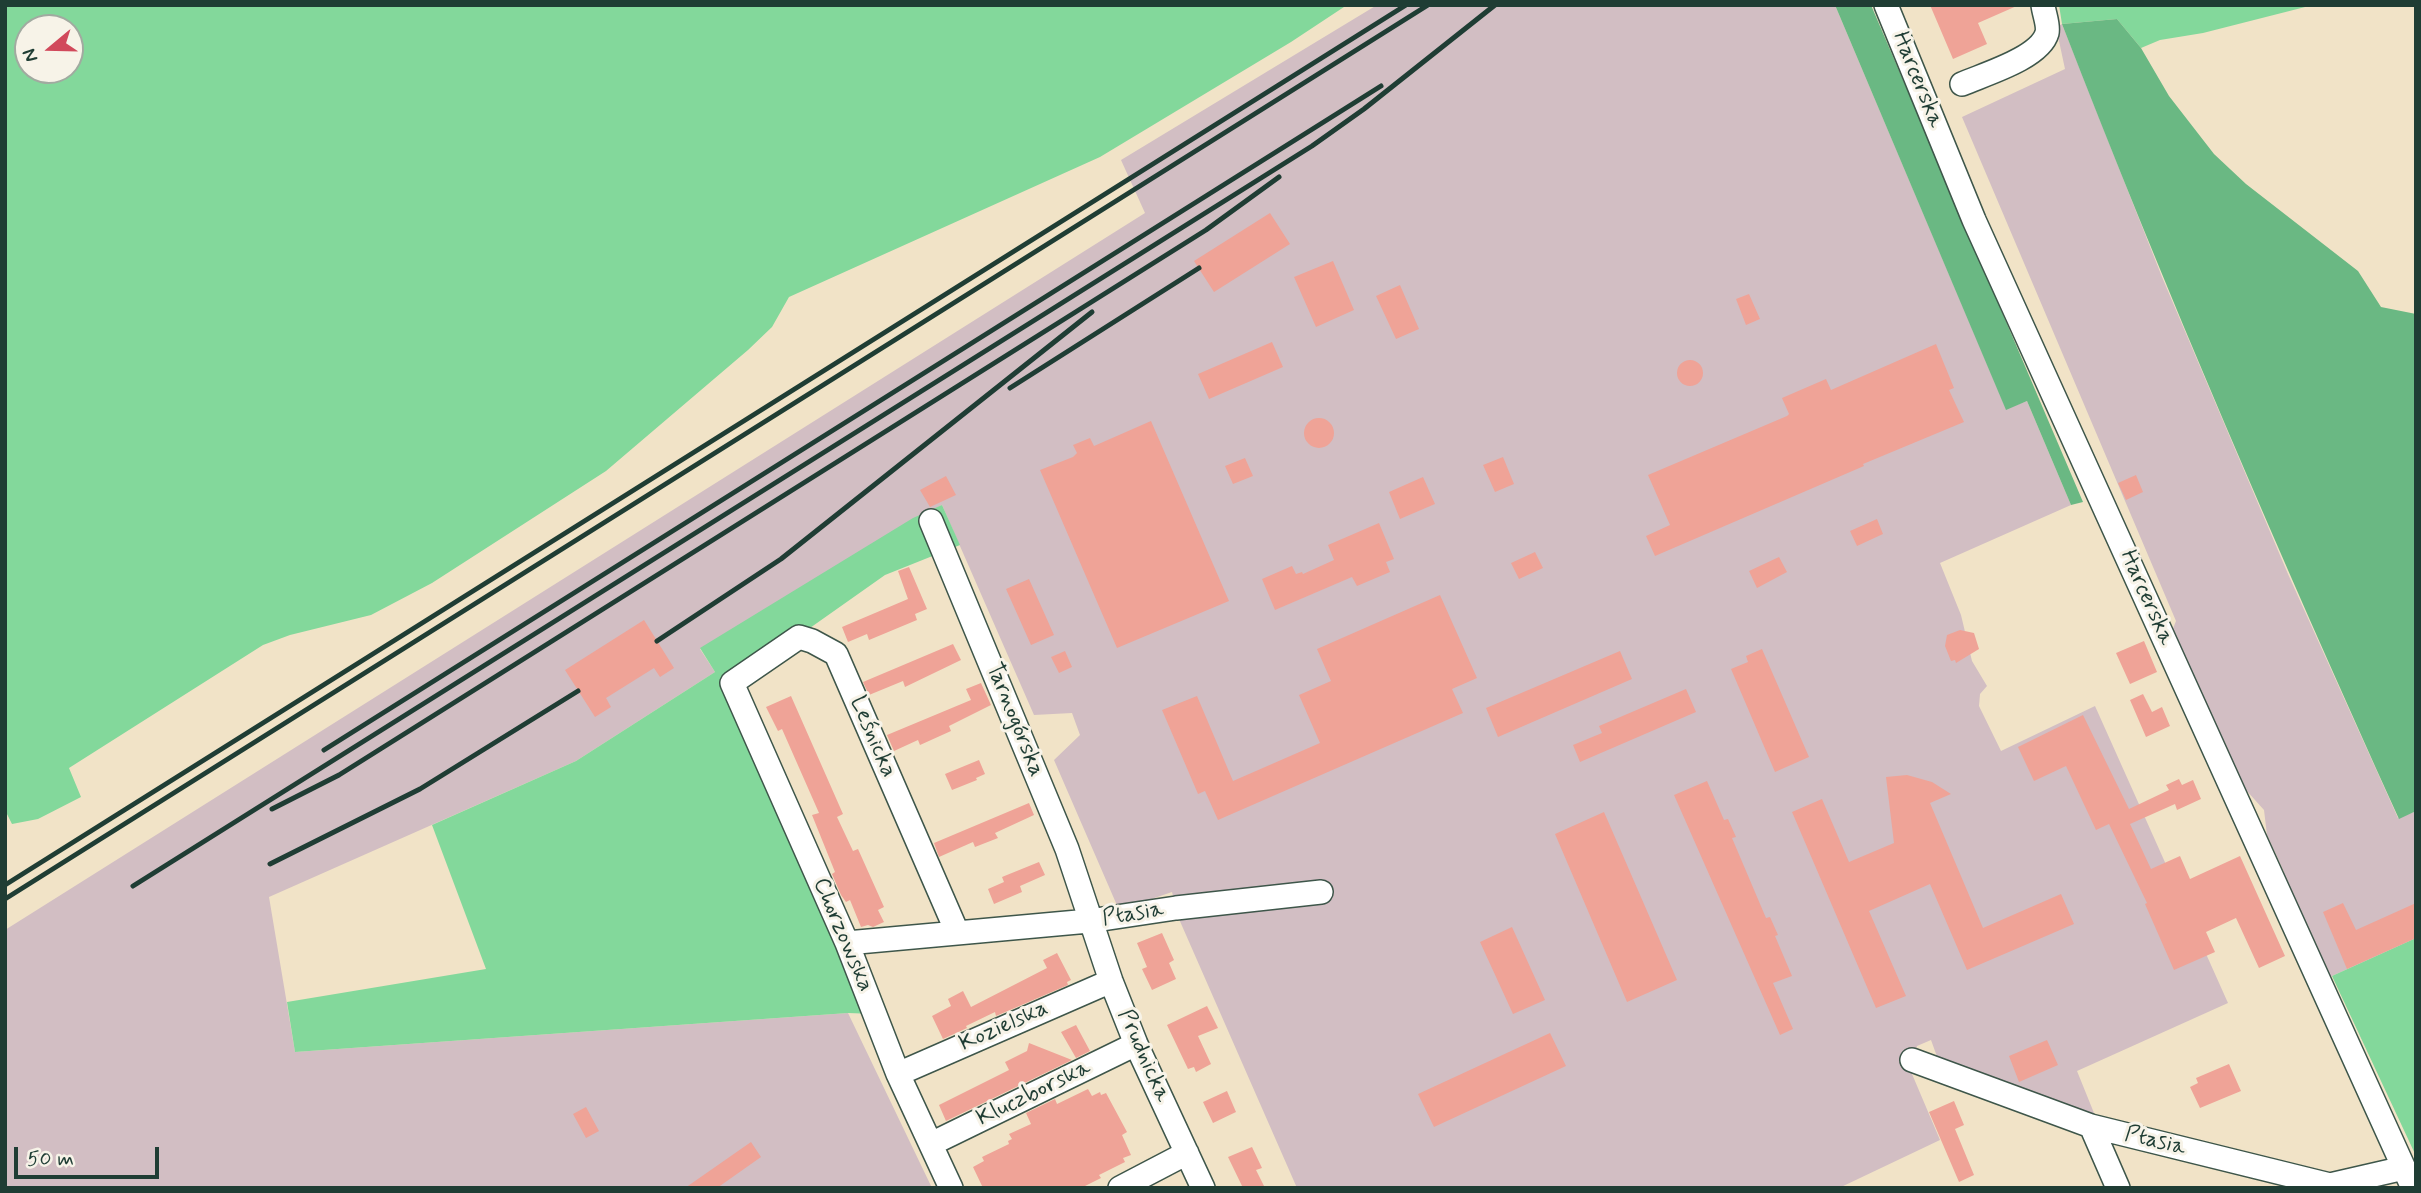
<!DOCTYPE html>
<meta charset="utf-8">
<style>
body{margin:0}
#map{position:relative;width:2421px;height:1193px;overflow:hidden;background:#f1e3c7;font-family:Mynerve,sans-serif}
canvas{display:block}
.frame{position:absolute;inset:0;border:7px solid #1f3d34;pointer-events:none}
.north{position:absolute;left:14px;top:14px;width:70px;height:70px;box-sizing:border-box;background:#f7f3e8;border:2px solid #a1aaa0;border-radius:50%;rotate:251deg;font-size:19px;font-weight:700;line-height:28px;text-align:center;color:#1f3d34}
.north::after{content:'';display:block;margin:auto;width:24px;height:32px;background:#d1495b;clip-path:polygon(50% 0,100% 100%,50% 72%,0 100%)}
.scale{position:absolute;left:14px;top:1147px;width:145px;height:32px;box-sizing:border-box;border:4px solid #1f3d34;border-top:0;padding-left:9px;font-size:21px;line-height:24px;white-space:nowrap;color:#1f3d34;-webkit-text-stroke:5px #f7f3e8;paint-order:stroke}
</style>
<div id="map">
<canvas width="2421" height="1193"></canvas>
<div class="frame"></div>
<div class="north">N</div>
<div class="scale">50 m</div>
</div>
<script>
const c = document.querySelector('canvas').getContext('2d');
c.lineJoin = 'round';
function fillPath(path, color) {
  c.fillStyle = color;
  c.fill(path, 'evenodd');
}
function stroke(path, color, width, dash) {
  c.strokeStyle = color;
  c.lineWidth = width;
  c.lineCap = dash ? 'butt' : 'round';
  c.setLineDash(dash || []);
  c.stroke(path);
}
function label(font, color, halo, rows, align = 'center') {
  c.font = font + ' Mynerve,sans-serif';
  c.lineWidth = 6;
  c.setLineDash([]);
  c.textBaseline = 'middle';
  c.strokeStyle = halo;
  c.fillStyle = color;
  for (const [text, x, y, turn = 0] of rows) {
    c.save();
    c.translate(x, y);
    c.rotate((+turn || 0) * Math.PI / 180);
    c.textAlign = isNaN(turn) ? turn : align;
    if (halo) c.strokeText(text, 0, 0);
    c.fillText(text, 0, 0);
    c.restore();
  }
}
fillPath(new Path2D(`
 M1377,5H1835L2006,409L2027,401L2071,505L1940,563L1961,615L1972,661L1987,686L1980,694L1979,706L2001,751L2095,706L2228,1003L2077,1071L2094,1113L2082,1115L1939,1062L1931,1040L1917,1046L1912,1060V1074L1940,1140L1839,1188H1297L1179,919L1172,892L1119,910L1054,760L1080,735L1072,713L1034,715L942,505L700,649L715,672L576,761L269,897L295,1052L848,1013L932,1188H5V930L1145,213L1121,160Z
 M2062,24L2162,277L2288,574L2398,818L2416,811V938L2332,976L2318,978L2272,878L2284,872L2267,835L2264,810L2246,790L2172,631L2176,621L1962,117L2065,69L2056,27Z`), '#d2bec3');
fillPath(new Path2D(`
 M5,5H1347L1291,42L1100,157L789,297L772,327L748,350L606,471L432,583L371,615L290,635L263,645L69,768L81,797L38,819L12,824L5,810ZM28,28H70V70H28Z
 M2059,5H2313L2203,33L2160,40L2141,48L2117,19L2062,24Z
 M942,505L960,545L885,575L732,683L875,1014L848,1013L295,1052L287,1002L486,969L432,825L576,761L715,672L700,648L913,518Z
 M2416,938V1156L2332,976Z`), '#83d89b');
fillPath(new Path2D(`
 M1835,5H1871L2083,502L2071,505L2027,401L2006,410Z
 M2117,19L2141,48L2169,96L2214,154L2246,184L2358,271L2381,307L2416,314V811L2399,819C2280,556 2166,293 2062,24Z`), '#6ab883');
fillPath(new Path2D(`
 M1930,5H2019L1978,23L1987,44L1953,59Z
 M1270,213L1290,244L1214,292L1194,261Z
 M1333,261L1354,310L1316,327L1294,277Z
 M1400,285L1419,329L1396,339L1376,296Z
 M1749,294L1760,319L1746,325L1736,299Z
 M1272,342L1283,367L1209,399L1198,374Z
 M1936,344L1954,388L1949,390L1964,422L1863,464L1864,466L1655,556L1646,536L1670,525L1648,475L1787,416L1789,414L1782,398L1826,379L1831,390Z
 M1677 373a13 13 0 1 1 26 0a13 13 0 1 1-26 0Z
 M1304 433a15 15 0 1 1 30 0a15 15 0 1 1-30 0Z
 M1151,421L1229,601L1117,648L1040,470L1073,457L1077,453L1073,445L1090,438L1094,446Z
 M1503,457L1514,484L1495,492L1483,465Z
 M1245,458L1253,476L1233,484L1225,466Z
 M2136,475L2143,492L2126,500L2118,483Z
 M946,476L956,495L930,507L920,490Z
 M1423,477L1435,504L1400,519L1389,492Z
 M1877,519L1883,534L1857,546L1850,531Z
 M1379,523L1394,559L1386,562L1390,572L1357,586L1352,577L1275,610L1262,579L1292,566L1296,574L1302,572L1303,574L1334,560L1328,545Z
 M1535,552L1543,568L1519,579L1511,563Z
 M1779,557L1787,572L1757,588L1749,571Z
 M909,567L927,609L915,614L917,620L869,640L867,634L848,642L842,627L908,599L898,571Z
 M1029,579L1054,635L1031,645L1006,589Z
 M1440,595L1477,678L1452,689L1463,713L1218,820L1205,791L1198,794L1162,710L1197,696L1233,781L1320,743L1299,695L1331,681L1317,649Z
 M644,620L674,668L660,677L654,668L606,698L611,707L595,717L565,670Z
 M1960,630L1974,633L1979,649L1956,663L1955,660L1951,661L1945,646L1947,635Z
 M2144,641L2157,672L2130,684L2116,653Z
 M953,644L961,660L905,687L903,681L869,695L863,682Z
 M1762,649L1809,757L1775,772L1731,669L1748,662L1746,656Z
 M1065,651L1072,667L1059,673L1051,657Z
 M1620,651L1632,679L1498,737L1486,708Z
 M981,683L991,705L949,726L951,731L920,745L918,740L894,751L887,735L971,700L966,689Z
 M1686,689L1696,712L1580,762L1573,745L1602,733L1599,726Z
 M2143,694L2152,712L2162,707L2170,726L2146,737L2130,700Z
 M791,696L843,814L837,817L853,851L858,849L884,907L878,910L884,922L873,927L868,925L861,927L850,900L846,902L841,895L832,874L835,872L812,815L819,813L782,729L778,731L766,707Z
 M2083,715L2129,809L2169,790L2166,785L2179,779L2182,785L2193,780L2201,799L2177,810L2175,804L2130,824L2151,869L2180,856L2190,879L2240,856L2285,956L2259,968L2236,918L2206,932L2215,952L2174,970L2145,904L2147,903L2109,824L2096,830L2066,766L2034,781L2018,747Z
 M979,760L985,774L976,778L977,780L952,790L945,774Z
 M1907,775L1932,782L1951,794L1930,803L1983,928L2061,894L2074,924L1967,970L1930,884L1869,911L1906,996L1876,1008L1792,812L1822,799L1849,862L1894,843L1886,777Z
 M1707,781L1724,820L1728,819L1736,837L1732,838L1766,918L1770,917L1778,935L1775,936L1792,976L1773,983L1793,1029L1780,1035L1674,795Z
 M1029,803L1034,815L995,833L998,838L975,847L973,842L939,857L934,843Z
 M1604,812L1677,980L1627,1002L1555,834Z
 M1039,862L1045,875L1020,886L1022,892L994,904L988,889L1004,882L1002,877Z
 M2343,903L2356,930L2416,903V938L2347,969L2323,912Z
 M1512,927L1545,1000L1513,1014L1480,942Z
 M1162,933L1174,960L1169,963L1176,979L1152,990L1142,969L1147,967L1137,943Z
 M1057,953L1071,980L1067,982L1068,985L996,1016L995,1012L966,1026L967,1028L943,1039L932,1016L951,1006L948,999L963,991L971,1007L1047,968L1043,960Z
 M1207,1006L1218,1028L1198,1036L1211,1064L1196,1072L1194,1067L1188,1069L1167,1025Z
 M1076,1025L1090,1051L1076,1058L1061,1032Z
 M1550,1033L1566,1066L1434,1127L1418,1094Z
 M2047,1040L2058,1065L2019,1082L2009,1056Z
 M1029,1043L1072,1060L946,1121L939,1105L1009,1070L1005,1062L1027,1051Z
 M2229,1064L2241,1091L2200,1108L2190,1087L2198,1083L2196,1078Z
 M1088,1089L1092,1096L1100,1092L1101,1095L1106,1093L1127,1132L1122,1135L1131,1155L1123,1158L1125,1162L1099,1175L1101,1178L1081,1188H983L973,1167L984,1161L982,1157L1009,1144L1008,1141L1012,1139L1009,1134L1031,1124L1026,1113L1055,1099L1057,1104Z
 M1227,1091L1236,1112L1213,1123L1203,1102Z
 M1954,1101L1964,1125L1955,1129L1974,1175L1959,1182L1929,1112Z
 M586,1107L599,1131L586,1138L573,1114Z
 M751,1142L761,1157L717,1188H685Z
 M1252,1147L1262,1168L1256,1170L1265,1188H1243L1228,1157Z`), '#efa397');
const minor = new Path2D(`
 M1886,5L1974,220L2413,1188
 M1962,84C1985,74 2040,58 2047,33C2049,25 2044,14 2043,5
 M931,521L1067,849L1111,981L1136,1044L1203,1188
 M847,943L1089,921L1176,908L1321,892
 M1912,1060L2091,1126L2330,1185L2404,1168
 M898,1074L1111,981
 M2091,1126L2118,1188
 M931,1144L1136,1044
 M951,1188L898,1074L847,943L732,683L799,637L812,641L836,654L957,932
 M1120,1188L1187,1153`);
stroke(minor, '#3e564a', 26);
stroke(minor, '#fff', 23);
stroke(new Path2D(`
 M1010,388L1199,268
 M657,641L781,559L1092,312
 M324,750L1381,86
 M272,809L339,775L1206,230L1279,177
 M270,864L420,789L578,691
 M5,885L1406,5
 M133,886L1312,146L1364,109L1495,5
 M5,899L1428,5`), '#1f3d34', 5);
label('23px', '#1f3d34', '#f7f3e8', [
 ["Harcerska",1917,80,68],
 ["Harcerska",2146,598,66],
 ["Tarnogórska",1014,720,68],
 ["Leśnicka",872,737,67],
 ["Ptasia",1133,915,-9],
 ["Chorzowska",842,935,67],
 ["Kozielska",1004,1027,-24],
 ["Prudnicka",1143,1056,66],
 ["Kluczborska",1034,1094,-26],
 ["Ptasia",2155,1142,14]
]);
</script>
